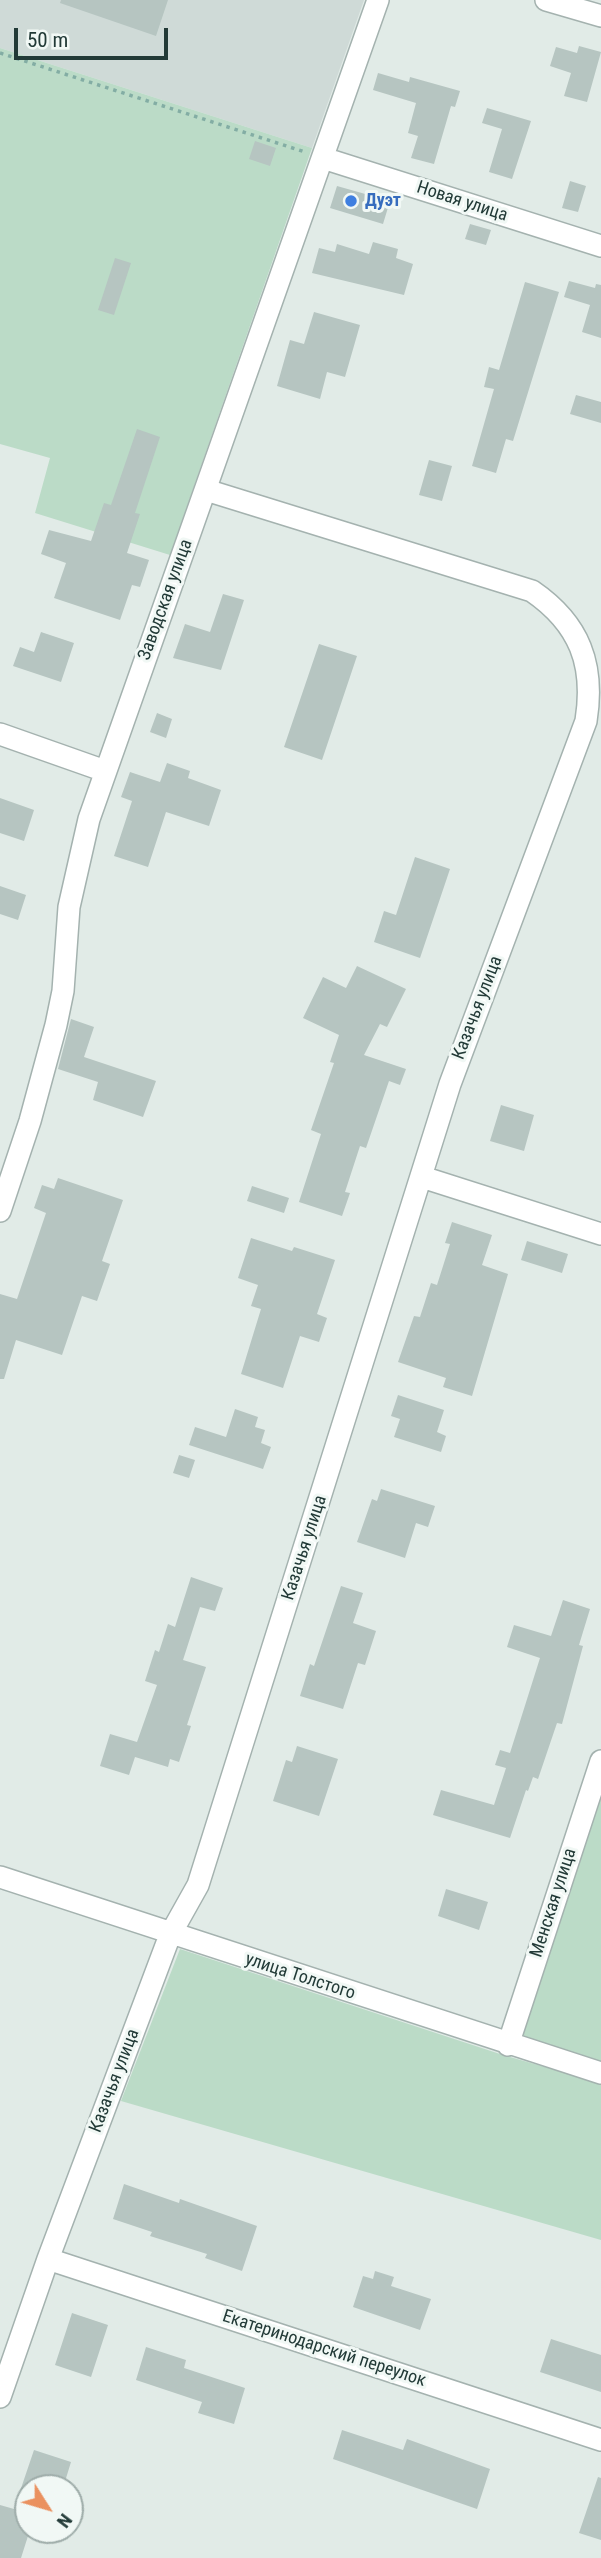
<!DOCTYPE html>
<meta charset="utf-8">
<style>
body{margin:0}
#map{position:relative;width:601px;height:2558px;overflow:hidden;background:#e1ebe7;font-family:"Roboto Condensed",sans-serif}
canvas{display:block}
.north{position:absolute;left:14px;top:2474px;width:70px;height:70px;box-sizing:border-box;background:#f1f8f5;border:2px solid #9eaca9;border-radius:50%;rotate:127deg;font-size:19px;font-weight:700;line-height:28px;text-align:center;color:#223a37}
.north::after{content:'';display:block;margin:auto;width:24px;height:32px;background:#ea915f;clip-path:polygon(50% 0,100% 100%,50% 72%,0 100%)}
.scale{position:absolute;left:14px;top:28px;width:154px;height:32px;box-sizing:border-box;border:4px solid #223a37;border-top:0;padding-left:9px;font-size:21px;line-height:24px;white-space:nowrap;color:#223a37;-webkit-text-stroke:5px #f1f8f5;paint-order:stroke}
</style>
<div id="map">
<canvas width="601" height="2558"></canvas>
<div class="north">N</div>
<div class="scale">50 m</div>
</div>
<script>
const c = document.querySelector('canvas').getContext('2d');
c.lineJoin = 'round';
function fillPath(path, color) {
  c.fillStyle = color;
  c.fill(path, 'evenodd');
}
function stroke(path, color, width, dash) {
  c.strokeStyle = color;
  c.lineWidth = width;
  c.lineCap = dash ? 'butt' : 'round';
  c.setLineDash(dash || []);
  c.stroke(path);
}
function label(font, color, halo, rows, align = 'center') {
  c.font = font + ' "Roboto Condensed",sans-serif';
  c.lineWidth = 6;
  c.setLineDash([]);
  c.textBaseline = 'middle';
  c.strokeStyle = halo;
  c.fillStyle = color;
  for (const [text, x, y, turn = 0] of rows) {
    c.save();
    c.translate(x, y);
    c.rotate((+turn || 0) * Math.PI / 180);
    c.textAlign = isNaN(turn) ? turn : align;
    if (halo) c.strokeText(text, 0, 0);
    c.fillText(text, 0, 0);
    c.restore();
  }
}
fillPath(new Path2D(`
 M0,0H364L312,148L0,48Z`), '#cfdad7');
fillPath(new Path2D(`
 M0,48L312,148L170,555L35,513L50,458L0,444Z
 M601,1795V2062L531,2041L522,2034Z
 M180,1949L503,2055L601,2083V2240L121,2101Z`), '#bbdbc7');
fillPath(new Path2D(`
 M61,0H168L156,36L60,3Z
 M579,46L601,52L587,102L564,96L571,73L550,66L556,47L577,53Z
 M378,73L409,82L410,77L460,91L455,107L451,106L434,164L411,158L418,136L408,133L416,103L373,90Z
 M487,108L531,121L512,179L489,172L502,129L482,123Z
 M255,141L276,148L270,166L249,159Z
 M570,181L586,186L578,212L562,208Z
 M337,186L390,201L383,224L330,208Z
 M470,224L491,230L486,245L465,239Z
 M373,242L398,249L396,258L413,264L404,295L312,273L319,248L335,252L337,244L369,254Z
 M115,258L131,263L114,315L98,310Z
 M569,281L595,288L596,284L601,285V338L582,332L590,305L564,297Z
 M525,282L559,292L513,441L506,439L496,473L472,466L494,389L484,387L489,367L499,370Z
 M314,312L360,325L345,377L327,372L320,399L277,386L290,340L304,344Z
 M576,395L601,402V423L570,414Z
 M137,429L160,437L135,513L140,514L127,553L149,560L140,587L132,585L120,620L54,598L66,563L41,554L49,530L91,541L104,503L111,505Z
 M429,460L452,466L442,501L419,495Z
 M223,594L244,600L221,670L173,658L185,624L210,632Z
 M41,632L74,643L61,682L13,666L20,647L34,652Z
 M319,644L357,656L322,760L284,747Z
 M157,713L172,719L166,738L150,732Z
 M167,763L190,771L188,778L221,790L209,826L166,812L148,867L114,856L132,801L121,797L130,772L160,782Z
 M0,798L34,810L24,841L0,833Z
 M415,857L450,869L420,958L374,942L384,911L396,915Z
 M0,886L26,895L18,920L0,914Z
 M357,966L406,989L387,1027L380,1024L364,1055L406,1069L400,1085L389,1081L366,1148L360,1146L345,1192L350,1193L342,1216L299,1202L321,1134L311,1130L334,1063L330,1062L339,1035L303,1018L323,977L346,988Z
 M71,1019L94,1027L84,1057L156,1081L143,1117L93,1100L98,1082L58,1069Z
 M501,1105L534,1115L524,1151L490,1141Z
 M58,1178L123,1200L102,1261L110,1264L97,1301L82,1296L62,1355L16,1340L4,1379H0V1294L17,1299L46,1213L34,1208L42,1185L54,1189Z
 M252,1186L289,1198L284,1213L247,1201Z
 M452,1222L492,1235L482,1265L508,1274L472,1396L443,1387L446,1378L398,1362L414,1316L420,1317L431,1283L437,1285L450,1244L445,1243Z
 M251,1238L292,1251L294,1247L335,1260L317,1314L327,1318L319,1342L300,1336L283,1388L241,1374L261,1309L251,1306L258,1285L238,1278Z
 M527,1241L568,1254L562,1273L521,1260Z
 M398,1395L444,1410L437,1432L446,1436L441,1452L394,1437L400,1419L391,1416Z
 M235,1409L258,1417L255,1427L265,1430L261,1443L271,1447L263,1469L189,1445L195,1427L226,1437Z
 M179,1455L195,1460L189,1478L173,1473Z
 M381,1489L435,1506L428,1527L416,1523L405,1558L357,1542L372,1499L377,1501Z
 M191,1577L223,1588L215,1611L200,1607L183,1660L206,1667L187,1725L191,1726L179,1762L170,1759L168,1767L135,1757L129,1775L100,1766L110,1734L137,1742L157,1685L145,1681L155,1650L159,1652L168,1624L175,1627Z
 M341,1586L363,1593L353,1623L376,1631L365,1665L358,1663L343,1709L300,1696L310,1664L314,1666Z
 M563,1600L590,1609L579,1645L583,1646L562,1724L557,1723L538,1779L533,1777L528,1791L526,1790L510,1838L433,1815L441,1790L494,1805L506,1768L495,1765L500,1750L510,1753L540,1658L507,1647L514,1625L551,1636Z
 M297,1746L338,1759L319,1816L273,1801L286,1760L292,1762Z
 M446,1889L488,1902L479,1930L438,1916Z
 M124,2184L179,2203L180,2199L257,2226L242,2271L205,2258L207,2254L150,2236L152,2232L113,2219Z
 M375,2271L394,2277L391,2286L431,2299L420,2330L353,2307L363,2276L373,2279Z
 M72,2313L108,2325L91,2377L55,2365Z
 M551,2339L601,2355V2392L540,2372Z
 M146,2347L186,2360L184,2368L245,2388L234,2424L198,2413L202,2402L136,2380Z
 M342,2430L403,2450L407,2439L490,2469L477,2509L333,2459Z
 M34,2450L71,2462L63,2488H28V2536L21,2558H0V2505L14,2509Z
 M598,2477L601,2478V2540L579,2533Z`), '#b6c5c1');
const minor = new Path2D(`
 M546,0L601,16
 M323,158L601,246
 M0,734L105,771
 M422,1177L601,1234
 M0,1211L30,1121L56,1025L63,991L69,907L89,819L378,0
 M0,1877L601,2073
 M508,2045L601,1761
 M48,2259L601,2440
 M0,2397L48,2259L170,1935L198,1885L450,1084L586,721C595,665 580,624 532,591L206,490`);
stroke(minor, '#a4b2af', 24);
stroke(new Path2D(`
 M0,53L305,152`), '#83ada4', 3.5, [3.5, 5]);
stroke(minor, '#fff', 21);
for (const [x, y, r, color] of [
 [351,201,7,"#3f7fe0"]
]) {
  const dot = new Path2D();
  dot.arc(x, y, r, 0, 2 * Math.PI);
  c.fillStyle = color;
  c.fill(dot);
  stroke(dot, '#f1f8f5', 2.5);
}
label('bold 18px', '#366cbe', '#f1f8f5', [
 ["Дуэт",365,201]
], 'left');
label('18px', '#223a37', '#f1f8f5', [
 ["Новая улица",462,202,18],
 ["Заводская улица",166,600,-70],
 ["Казачья улица",478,1008,-69],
 ["Казачья улица",305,1548,-72],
 ["Менская улица",554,1903,-72],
 ["улица Толстого",300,1977,18],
 ["Казачья улица",115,2081,-69],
 ["Екатеринодарский переулок",324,2349,18]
]);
</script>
